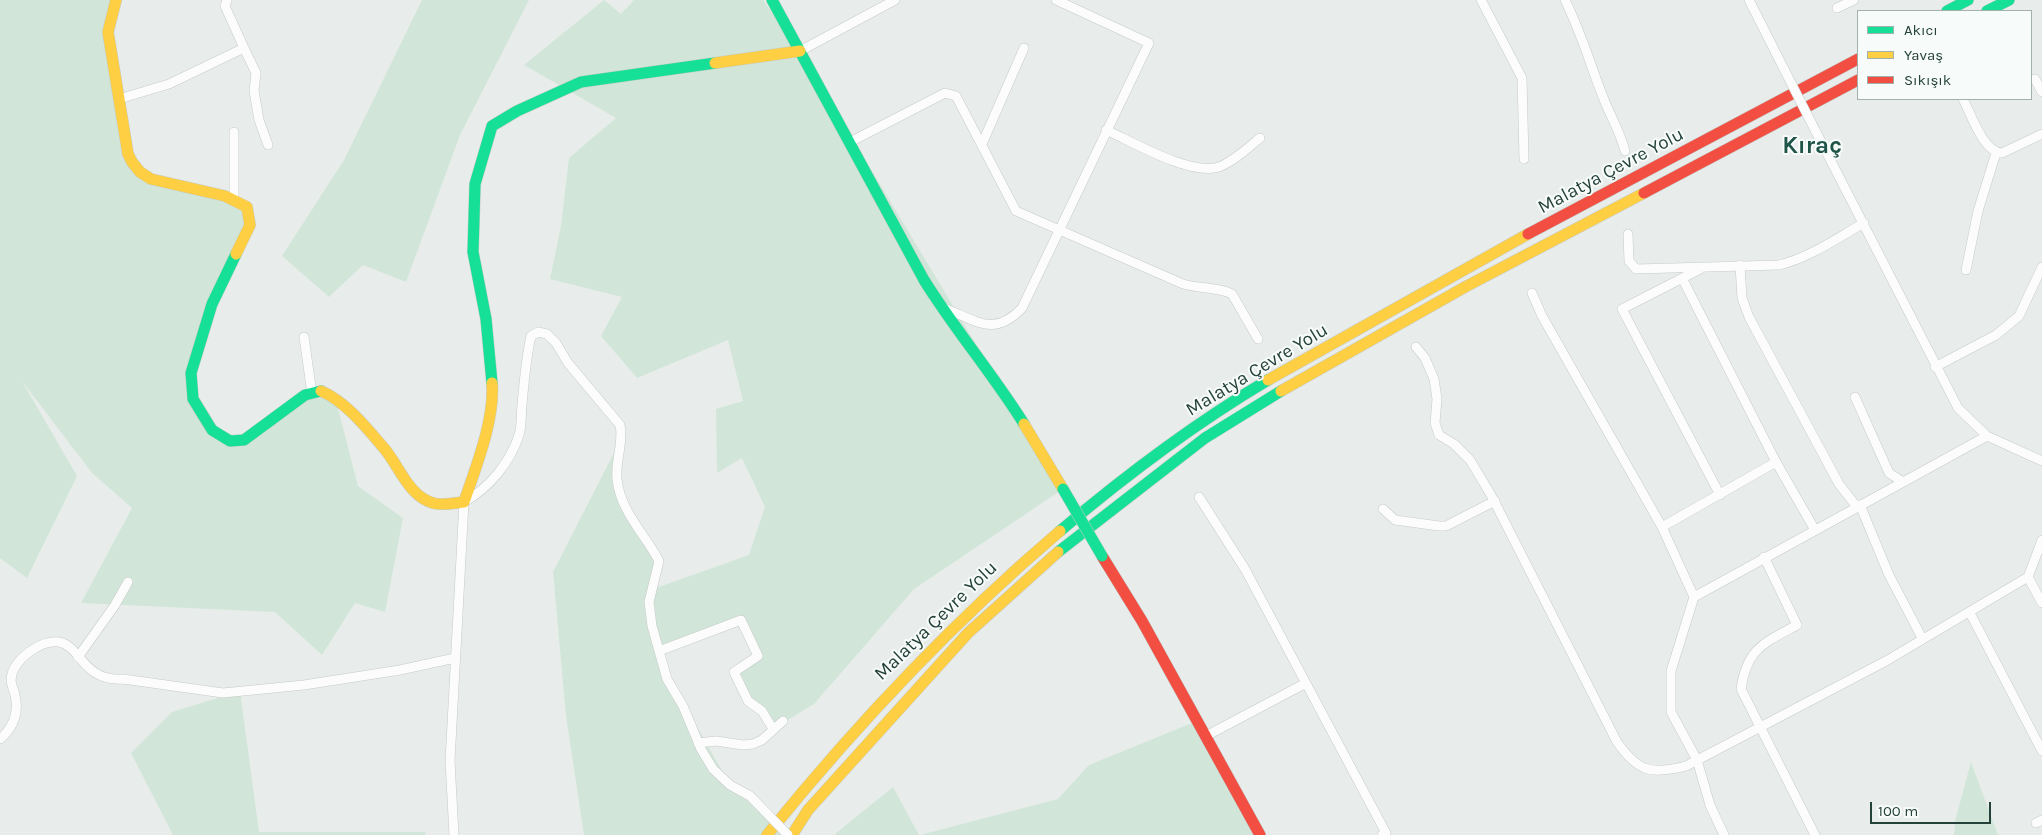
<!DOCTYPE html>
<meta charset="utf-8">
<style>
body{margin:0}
#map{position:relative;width:2042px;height:835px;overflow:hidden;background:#e8edeb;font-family:Karla,sans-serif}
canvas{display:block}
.legend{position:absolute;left:1857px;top:10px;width:175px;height:90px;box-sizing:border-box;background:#f7fbf9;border:1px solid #a3b1ad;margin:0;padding:6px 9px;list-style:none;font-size:15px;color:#24423a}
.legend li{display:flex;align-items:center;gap:10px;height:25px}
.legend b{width:25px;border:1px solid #a3b1ad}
.scale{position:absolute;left:1870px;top:802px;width:121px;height:22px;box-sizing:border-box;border:2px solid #24423a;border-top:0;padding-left:6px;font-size:15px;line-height:18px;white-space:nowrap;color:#24423a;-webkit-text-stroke:4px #f7fbf9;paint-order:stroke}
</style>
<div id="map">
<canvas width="2042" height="835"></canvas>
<ul class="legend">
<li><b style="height:6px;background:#16e098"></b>Akıcı</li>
<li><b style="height:6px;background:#ffcf43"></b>Yavaş</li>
<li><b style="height:6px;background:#f24e42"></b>Sıkışık</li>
</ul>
<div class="scale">100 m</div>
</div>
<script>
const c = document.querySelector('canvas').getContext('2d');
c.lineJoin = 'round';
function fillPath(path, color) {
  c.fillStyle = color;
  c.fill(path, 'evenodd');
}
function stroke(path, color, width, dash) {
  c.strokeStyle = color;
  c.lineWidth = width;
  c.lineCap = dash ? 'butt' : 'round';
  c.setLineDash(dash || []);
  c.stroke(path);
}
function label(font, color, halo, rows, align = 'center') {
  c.font = font + ' Karla,sans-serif';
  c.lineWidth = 4;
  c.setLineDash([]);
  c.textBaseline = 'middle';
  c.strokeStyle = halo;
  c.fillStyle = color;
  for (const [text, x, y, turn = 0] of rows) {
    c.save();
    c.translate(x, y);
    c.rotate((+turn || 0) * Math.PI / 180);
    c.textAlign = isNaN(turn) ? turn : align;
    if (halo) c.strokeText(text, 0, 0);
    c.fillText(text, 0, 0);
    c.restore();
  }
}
fillPath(new Path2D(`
 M0,0H119L108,32L129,154L150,179L234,198L249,217L196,358L193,399L230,441L312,394L335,397L358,486L403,518L385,612L355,603L322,655L275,612L81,603L132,508L92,473L22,381L77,476L27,578L0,558Z
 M422,0H529L460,135L406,282L363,265L329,297L282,256L344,160Z
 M604,0L621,14L634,0H763L800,51L1063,489L914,589L814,704L773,729L740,684L734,672L758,656L741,620L663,650L665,670L730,785L785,835H584L566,716L553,572L619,443L616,464L623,501L659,561L656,588L749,555L765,507L742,458L717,473L716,409L743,401L728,340L637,378L601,336L622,297L550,279L561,226L569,158L616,118L524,65Z
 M240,691L259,832H425L426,835H173L131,753L172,712Z
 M1197,721L1260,835H920L1058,799L1089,765Z
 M1971,762L1998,835H1954L1955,821Z
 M893,787L919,835H836L835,834Z`), '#d1e6d8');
const street = new Path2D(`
 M1481,0L1522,78L1524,159
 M1565,0C1581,32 1590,64 1603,97C1610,116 1620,131 1625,151
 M1749,0L1785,71
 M1837,8L1854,0
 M244,48L256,73L254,91L259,120L268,145
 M800,51L895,0
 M2035,79L2042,92
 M119,99L169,84L244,48L225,6L227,0
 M1963,99C1971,114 1983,152 2002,153L2042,134
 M1106,130C1133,142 1190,176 1219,167C1234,161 1248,148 1260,138
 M1815,130L1958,408L1987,436L2042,461
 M850,142L945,93L956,96L1016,211L1183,284C1200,289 1218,287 1232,294L1258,339
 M982,144L1024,48
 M234,198V132
 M1628,234L1629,261L1636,269L1779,265C1809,258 1837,238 1864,223
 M1740,265L1742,298L1749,317L1839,484L1857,507
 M1704,267L1622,309L1720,495
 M1966,270L1978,211L1996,153
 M1682,278L1776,462L1815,530
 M1532,293L1542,316L1662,527L1694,597
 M941,307C975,319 993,339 1022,308L1149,43L1056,0
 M304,337L312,394
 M1416,347L1425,358L1434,379L1437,399L1435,423L1439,435L1454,444L1470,460L1491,495L1617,742C1638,772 1651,775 1686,766L1886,661L2028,577L2042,540
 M1935,367L1996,335L2019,316L2042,267
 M1855,397L1889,473L1903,482
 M1199,497L1245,569L1386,833L1382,835
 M1860,505L1889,575L1922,638
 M1383,509L1395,520L1439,526H1446L1495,501
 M1662,527L1776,462
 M1764,557L1797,625C1764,643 1747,648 1741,689L1815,835
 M2028,577L2042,603
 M1970,613L2042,751
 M659,651L741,620L758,656L734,672L748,701L762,711L773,729
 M78,657L115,605L128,582
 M1206,736L1306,683
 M0,739C14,727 19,712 15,695C14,690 11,684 11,680C12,660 41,639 59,642C81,646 83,682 123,679L223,693L304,685L400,670L455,658
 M698,743L716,741L743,745L753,744L762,740L783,721
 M2036,823L2042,820
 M454,835L450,761L464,502C489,488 510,463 519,435C522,426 521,414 522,405C524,381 526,359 531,336L538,332L547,334L556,343L568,363L620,425C624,442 615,461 617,479C620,511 645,534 659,561L649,602L652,626L667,679L683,706L701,749L713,769L730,785L750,796
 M1724,835L1710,805L1697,760L1671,712V671L1694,597L1987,436`);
const fast = new Path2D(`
 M772,0L924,280C955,330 993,374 1024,424
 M1947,11L1968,0
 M1987,11L2009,0
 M236,254L212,304L191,373L193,399L212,430L230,441L244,440L305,395L321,391
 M492,383L486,319L473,252L475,184L492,126L517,111L581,82L715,63
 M1060,531C1126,475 1194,424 1268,380
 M1058,552L1205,438L1281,391`);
const slow = new Path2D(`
 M116,0L108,32L128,154L132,162L140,172L151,179L225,196L247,207L250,225L236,254
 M715,63L800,51
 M1268,380L1528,234
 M321,391C345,401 366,427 383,447C399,465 408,496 433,503C442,506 455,503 464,502C476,467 495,419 492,383
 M1281,391L1465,287L1644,193
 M1024,424L1063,489
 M767,835C856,725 952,623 1060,531
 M792,835L808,810L968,633L1058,552`);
const jam = new Path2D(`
 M1644,193L1858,80
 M1528,234L1858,59
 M1102,556L1142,621L1260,835`);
stroke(street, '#c5cac8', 10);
stroke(fast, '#c3cbc8', 12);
stroke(slow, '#c3cbc8', 12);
stroke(jam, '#c3cbc8', 12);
stroke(street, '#fcfcfc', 9);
stroke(fast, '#16e098', 11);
stroke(slow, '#ffcf43', 11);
stroke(jam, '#f24e42', 11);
const streetBridge = new Path2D(`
 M1785,71L1815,130
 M750,796L788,835`);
const fastBridge = new Path2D(`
 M1063,489L1102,556`);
stroke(streetBridge, '#c5cac8', 10, []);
stroke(fastBridge, '#c3cbc8', 12, []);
stroke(streetBridge, '#fcfcfc', 9);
stroke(fastBridge, '#16e098', 11);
label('19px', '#24423a', '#f7fbf9', [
 ["Malatya Çevre Yolu",1611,171,-28],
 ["Malatya Çevre Yolu",1257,370,-31],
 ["Malatya Çevre Yolu",936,621,-44]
]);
label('bold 24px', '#1f5548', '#f7fbf9', [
 ["Kıraç",1812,146]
]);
</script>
